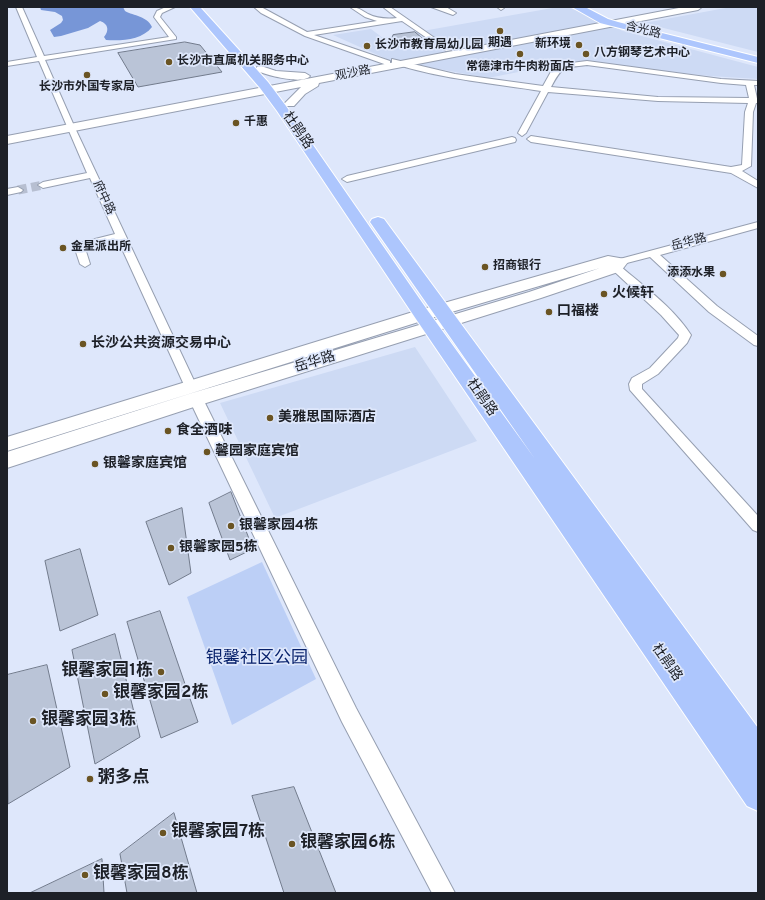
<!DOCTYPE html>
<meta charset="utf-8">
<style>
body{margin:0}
#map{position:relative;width:765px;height:900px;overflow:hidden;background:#dee7fb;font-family:Overpass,sans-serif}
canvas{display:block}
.frame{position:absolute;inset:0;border:8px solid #1d2027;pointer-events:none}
</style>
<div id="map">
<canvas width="765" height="900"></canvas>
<div class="frame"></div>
</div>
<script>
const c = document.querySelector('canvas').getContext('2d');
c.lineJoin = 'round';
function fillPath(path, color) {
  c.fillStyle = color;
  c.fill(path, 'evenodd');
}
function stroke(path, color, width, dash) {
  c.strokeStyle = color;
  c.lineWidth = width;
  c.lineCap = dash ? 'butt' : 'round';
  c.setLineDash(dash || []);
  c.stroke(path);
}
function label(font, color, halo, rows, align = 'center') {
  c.font = font + ' Overpass,"Noto Sans SC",sans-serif';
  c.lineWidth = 3.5;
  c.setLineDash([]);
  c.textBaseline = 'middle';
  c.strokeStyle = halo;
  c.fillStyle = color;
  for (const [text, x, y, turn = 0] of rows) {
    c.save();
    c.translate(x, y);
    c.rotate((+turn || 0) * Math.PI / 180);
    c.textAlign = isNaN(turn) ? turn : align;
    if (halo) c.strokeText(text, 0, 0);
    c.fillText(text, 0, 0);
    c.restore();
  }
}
fillPath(new Path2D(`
 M558,7H568L623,31L758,67V79L710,76L569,62L488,78L389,60L333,35L371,29L383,38Z
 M731,7H758V52L644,23Z
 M415,347L477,441L275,518L220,403Z`), '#cddaf4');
fillPath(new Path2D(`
 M262,562L316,679L232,725L187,597Z`), '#bccff6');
fillPath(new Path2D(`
 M40,7H123L125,11C134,16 147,16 152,27C142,40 122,41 106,40L104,37C109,31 109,24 100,21L88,28L61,36L54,37L50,30L61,23L63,20L62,16L55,12L41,10Z`), '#7796d7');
const building = new Path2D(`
 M415,32L429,44L408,47L389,46L393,35Z
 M185,42L200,45L222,72L138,87L118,53Z
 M231,492L253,549L230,560L209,503Z
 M182,508L191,573L169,585L146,522Z
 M80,549L98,615L60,631L45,561Z
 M160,611L198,722L161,738L127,622Z
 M115,634L140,737L95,764L72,650Z
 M47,665L70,767L8,804L7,675Z
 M294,787L336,893H284L252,796Z
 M174,813L197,893H127L120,854Z
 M102,859L104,893H30Z`);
fillPath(building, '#bac4d7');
stroke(building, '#727b8c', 1);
stroke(new Path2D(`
 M18,190L43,185`), '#b7bfd1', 9, [9, 4.5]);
const street = new Path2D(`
 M16,7H22L44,56L169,37L154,17L157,11L166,7H175L162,13L160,17L176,37V39L45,60L75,128L197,387L196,390L191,391L186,390L185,387L118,240L85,248L90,264L85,267L80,264L74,246L75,244L115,234L90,178L43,188L38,185L43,182L87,173L39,61L7,66V62L37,57Z
 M254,7H261L307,32L377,21L365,17L350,7C358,7 361,10 368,14C378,19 387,19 397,18L383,7H390L452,50L446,51L402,21L314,35L390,61V65H387L305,36L261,13Z
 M431,7H446L456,13L453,15Z
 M497,7H503L504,8L501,10Z
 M392,59L455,74L543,86L553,68L563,64L587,61L721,79L758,81V85H754L758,103H756L753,112L751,166L742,171L758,181V188L731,173L531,142L527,139L531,136L731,167L742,165L745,112L748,103L658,101L548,92L526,133L522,136L518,133L541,91C491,83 440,79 392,63ZM587,65L721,83L746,85L749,98L658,97L551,87C563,65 563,68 587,65Z
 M512,137L515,138L516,140L515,142L347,182L342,179L347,176Z
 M18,187L23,190L21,192L7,195V189Z
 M758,222V228L660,255L717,306L758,336V346L754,345L709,312L650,257L619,265C643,286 673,307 691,335L687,343L658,374L642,384V389L758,516V532L753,530L630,390L629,384L632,378L650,368L678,338L679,335L661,315L603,261L608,258L615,262L616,260Z
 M196,394L201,396L203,399L356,708L455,893H432L342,722L189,399L191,396Z`);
const secondary = new Path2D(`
 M684,7H702L698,10L319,83L318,86L305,94L294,106H286L284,104L301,87L7,144V136Z
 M261,66L276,71L305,73L310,76C303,85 267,75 257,71L256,69L257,67Z
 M608,256L625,259L628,262L621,271L541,298L203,404L7,468V452L189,394L529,292L600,268L428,319L7,451V437L416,311Z`);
const primary = new Path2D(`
 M190,7H200L268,82L286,106L428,311L535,459L370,222L372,219L378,217L384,219L758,728V811L747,806L416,319L277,111L260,88Z
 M572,7H585L608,19L618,22L758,57V63L600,23Z`);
stroke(street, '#969fb1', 2);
stroke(secondary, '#969fb1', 2);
stroke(primary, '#fff', 2);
fillPath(street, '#fff');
fillPath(secondary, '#fff');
fillPath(primary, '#adc6fd');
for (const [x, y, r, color] of [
 [500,31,4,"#6a5423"],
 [579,45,4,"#6a5423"],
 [367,46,4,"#6a5423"],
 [520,54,4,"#6a5423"],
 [586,54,4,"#6a5423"],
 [169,62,4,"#6a5423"],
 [87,75,4,"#6a5423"],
 [236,123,4,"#6a5423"],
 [63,248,4,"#6a5423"],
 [485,267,4,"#6a5423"],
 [723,274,4,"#6a5423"],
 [604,294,4,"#6a5423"],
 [549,312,4,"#6a5423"],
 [83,344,4,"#6a5423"],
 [270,418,4,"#6a5423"],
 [168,431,4,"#6a5423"],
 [207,452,4,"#6a5423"],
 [95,464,4,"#6a5423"],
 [231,526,4,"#6a5423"],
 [171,548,4,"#6a5423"],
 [161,672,4,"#6a5423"],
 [105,694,4,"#6a5423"],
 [33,721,4,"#6a5423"],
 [90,779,4,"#6a5423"],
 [163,833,4,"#6a5423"],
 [292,844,4,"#6a5423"],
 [85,875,4,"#6a5423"]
]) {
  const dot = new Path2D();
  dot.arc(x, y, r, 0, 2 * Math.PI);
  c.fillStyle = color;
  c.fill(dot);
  stroke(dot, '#dee7fb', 1.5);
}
label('12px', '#1d2027', '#dee7fb', [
 ["含光路",643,31,14],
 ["观沙路",353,74,-11],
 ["府中路",103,198,65],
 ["岳华路",689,243,-15]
]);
label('bold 12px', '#1d2027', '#dee7fb', [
 ["期遇",500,44,"center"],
 ["新环境",571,45,"right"],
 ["长沙市教育局幼儿园",375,46],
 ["八方钢琴艺术中心",594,54],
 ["长沙市直属机关服务中心",177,62],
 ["常德津市牛肉粉面店",520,68,"center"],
 ["长沙市外国专家局",87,88,"center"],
 ["千惠",244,123],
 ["金星派出所",71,248],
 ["招商银行",493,267],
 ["添添水果",715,274,"right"]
], 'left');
label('14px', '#1d2027', '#dee7fb', [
 ["杜鹃路",297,131,55],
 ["岳华路",315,363,-17],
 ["杜鹃路",481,398,55],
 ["杜鹃路",666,663,55]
]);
label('bold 14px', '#1d2027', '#dee7fb', [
 ["火候轩",612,294],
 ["口福楼",557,312],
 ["长沙公共资源交易中心",91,344],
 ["美雅思国际酒店",278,418],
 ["食全酒味",176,431],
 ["馨园家庭宾馆",215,452],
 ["银馨家庭宾馆",103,464],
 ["银馨家园4栋",239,526],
 ["银馨家园5栋",179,548]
], 'left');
label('17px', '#07216b', '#dee7fb', [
 ["银馨社区公园",257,660]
]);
label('bold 17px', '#1d2027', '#dee7fb', [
 ["银馨家园1栋",153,672,"right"],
 ["银馨家园2栋",113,694],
 ["银馨家园3栋",41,721],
 ["粥多点",98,779],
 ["银馨家园7栋",171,833],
 ["银馨家园6栋",300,844],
 ["银馨家园8栋",93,875]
], 'left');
</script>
